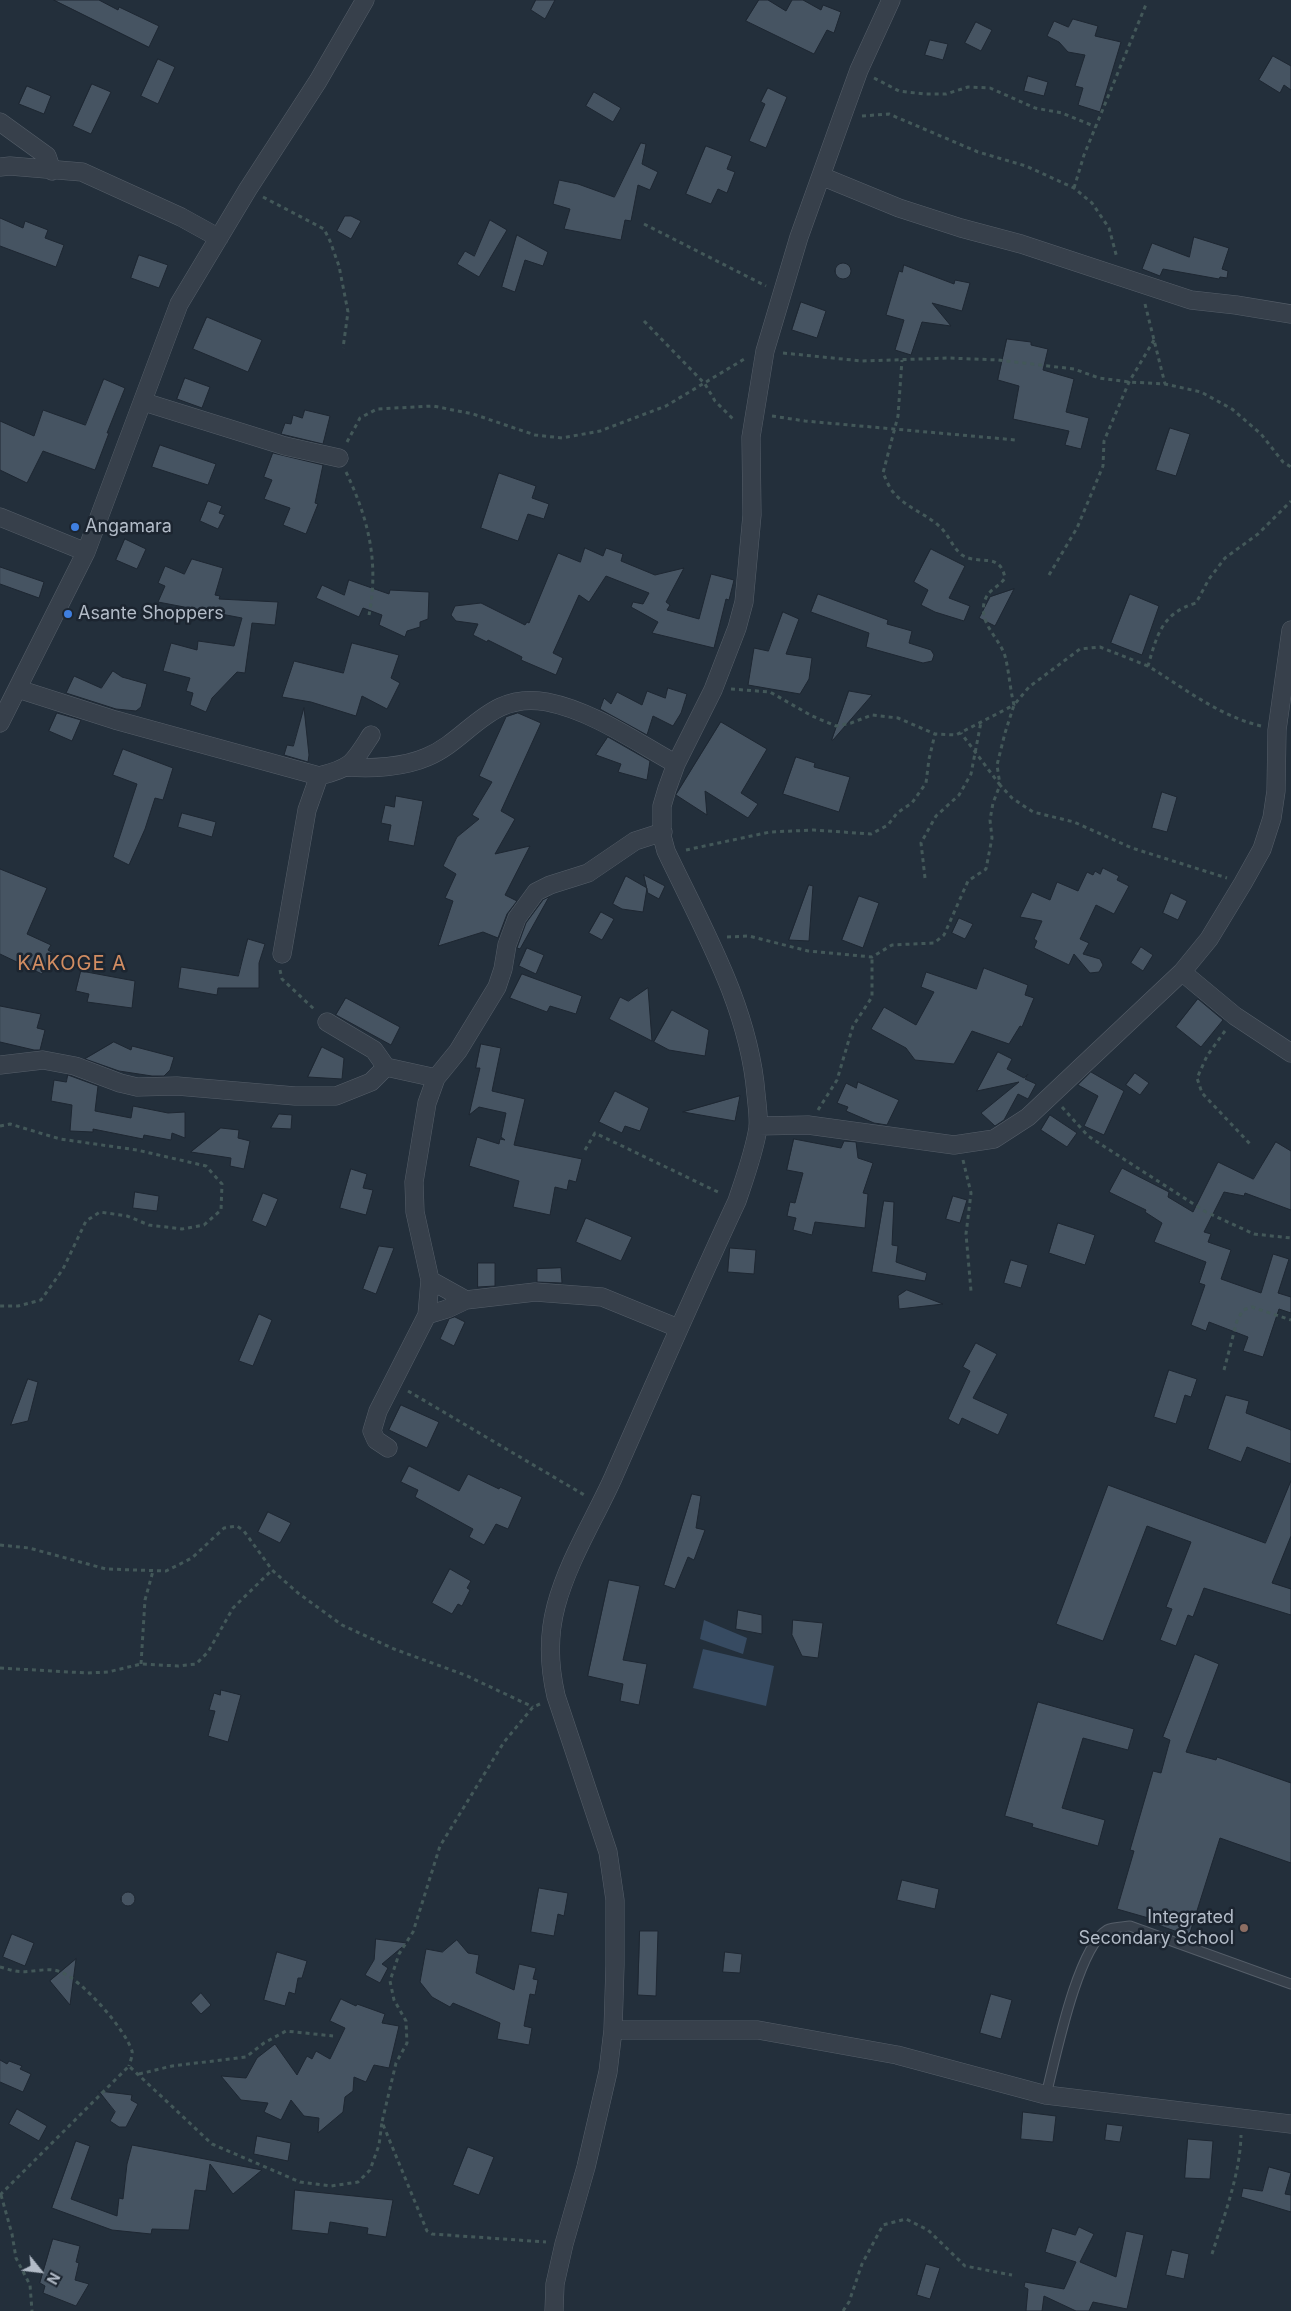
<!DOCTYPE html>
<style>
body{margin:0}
#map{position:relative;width:1291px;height:2311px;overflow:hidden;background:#232f3b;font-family:Inter,sans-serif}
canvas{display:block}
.north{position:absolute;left:15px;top:2246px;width:50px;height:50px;-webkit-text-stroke:4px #1c2530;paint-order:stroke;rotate:119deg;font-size:14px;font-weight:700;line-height:20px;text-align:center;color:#b2bbc7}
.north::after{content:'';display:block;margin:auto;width:18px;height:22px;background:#b2bbc7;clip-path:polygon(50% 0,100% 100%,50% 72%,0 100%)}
</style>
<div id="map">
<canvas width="1291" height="2311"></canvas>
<div class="north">N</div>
</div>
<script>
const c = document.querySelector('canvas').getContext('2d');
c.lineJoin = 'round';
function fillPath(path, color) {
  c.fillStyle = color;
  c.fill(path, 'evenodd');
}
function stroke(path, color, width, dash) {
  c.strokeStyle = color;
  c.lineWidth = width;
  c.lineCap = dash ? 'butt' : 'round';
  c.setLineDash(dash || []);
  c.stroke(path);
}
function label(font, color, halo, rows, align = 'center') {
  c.font = font + ' Inter,sans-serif';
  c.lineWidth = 5;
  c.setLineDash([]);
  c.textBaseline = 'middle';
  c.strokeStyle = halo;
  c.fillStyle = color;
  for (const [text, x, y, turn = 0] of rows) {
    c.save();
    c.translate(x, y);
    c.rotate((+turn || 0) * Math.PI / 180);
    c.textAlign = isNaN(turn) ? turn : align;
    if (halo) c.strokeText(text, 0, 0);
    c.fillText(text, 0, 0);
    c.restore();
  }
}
fillPath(new Path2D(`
 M704,1620L747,1638L743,1654L700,1639Z
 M703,1649L774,1666L766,1706L693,1688Z`), '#374b62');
const building = new Path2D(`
 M54,0H99L118,10L119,7L159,26L149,47Z
 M536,0H555L545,19L531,10Z
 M759,0H768L786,11L792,0H803L821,10L823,5L841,12L834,33L827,30L814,54L746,21Z
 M1073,19L1098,26L1095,36L1121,42L1100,112L1078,105L1083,88L1075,86L1085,55L1068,52L1059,42L1047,36L1054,21L1068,27Z
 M976,22L992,30L981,51L965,43Z
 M930,40L948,44L943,60L925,55Z
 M1273,56L1291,66V90L1284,85L1280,93L1259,80Z
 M158,59L175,67L158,104L141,96Z
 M1028,76L1048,82L1044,96L1024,91Z
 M92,84L111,92L91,134L73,126Z
 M27,86L51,96L44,114L19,104Z
 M768,88L787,97L766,148L749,141L765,104L761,102Z
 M594,92L621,108L613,122L586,106Z
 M641,143L646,144L642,164L658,172L650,190L638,185L631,221L625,220L621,240L564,229L570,209L553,204L559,180L578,184L614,197Z
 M706,146L732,156L727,169L735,172L727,193L718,189L711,204L686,194Z
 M345,216H351L361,221L351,239L337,231Z
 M0,218L23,228L25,221L48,230L45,238L64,245L56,267L0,246Z
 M490,220L507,230L479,277L457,264L465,251L474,256Z
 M517,235L548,252L543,266L525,260L515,292L502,287Z
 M1194,237L1229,248L1222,269L1228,271L1227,278L1220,277L1219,279L1163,269L1160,276L1142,269L1152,243L1189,257Z
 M139,255L168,265L159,288L131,278Z
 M835 271a8 8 0 1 1 16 0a8 8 0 1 1-16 0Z
 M904,265L954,284L955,280L970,283L962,311L932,303L951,326L922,322L911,355L895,350L904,320L886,315L899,271L902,272Z
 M801,302L826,311L817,338L792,330Z
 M207,317L262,340L248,372L193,349Z
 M1007,339L1031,342V345L1048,349L1043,370L1074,379L1066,412L1089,418L1081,449L1065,445L1069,431L1013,419L1019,386L998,380Z
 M185,378L210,387L202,408L177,399Z
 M104,379L125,388L107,433H109L95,470L43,451L27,483L0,470V421L34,436L43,410L85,425Z
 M305,410L330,416L323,444L281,434L285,423L291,424L293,415L302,418Z
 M1170,428L1190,434L1176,476L1156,470Z
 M160,445L216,464L208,485L152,467Z
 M273,453L323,465L315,503L318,504L306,534L283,525L290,508L264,499L272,480L264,477Z
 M499,473L536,486L532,498L549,504L544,519L528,514L518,541L481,528Z
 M208,501L222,506L219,513L225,515L218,529L200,521Z
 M125,539L146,549L137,569L116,560Z
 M585,548L603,556L606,548L623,554L621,561L655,575L684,568L666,602L670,605L667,610L699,619L711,574L734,580L729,600L726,599L714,648L652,633L658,622L631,607L633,602L643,604L649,593L606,576L589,602L579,595L553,653L563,658L556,675L521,660L522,657L488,640L487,642L473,635L478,624L456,621L451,615L455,606L481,603L525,625L527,622L529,623L558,553L580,562Z
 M931,549L965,566L949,598L970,606L964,621L935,612L921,605L928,590L914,582Z
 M192,559L223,568L215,595L220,596L219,599L278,602L275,625L252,623L245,673L237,672L212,698L206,712L190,705L193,693L186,691L190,678L163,671L171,643L197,650L198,641L234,646L242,618L158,602L165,586L158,583L165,566L184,574Z
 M0,567L44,582L39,598L0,584Z
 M349,580L389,594L390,590L429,592L428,619L420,622V627L407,631L405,637L379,625L382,615L363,608L359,617L316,598L322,585L344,595Z
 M1014,589L995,626L979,618L990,597Z
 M818,594L888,620L887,624L912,631L909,643L931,650L934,655L932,661L923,663L866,647L869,633L811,612Z
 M1130,594L1159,606L1142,655L1111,643Z
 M783,612L799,619L786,654L812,658L809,679L800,694L748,685L754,648L768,651Z
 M352,643L399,655L391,678L400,683L387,709L362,696L356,716L311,702L282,697L294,661L343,673Z
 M113,671L122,677L147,684L141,707L136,711L116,709L66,693L74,676L101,688Z
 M668,688L687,694L681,713L673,726L653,716L647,735L600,709L604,698L611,704L617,692L642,705L647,691L665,698Z
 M849,691L872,695L833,740H832Z
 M304,708L309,755L308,762L284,755L287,745L293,746Z
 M57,713L81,720L72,741L49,731Z
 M518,713L541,723L501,811L515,819L495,854L530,846L505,895L517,901L507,914L498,938L483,932L438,946L453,901L445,898L456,874L443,866L457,837L479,819L472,815L492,782L479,776L506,717Z
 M721,722L767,749L741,793L758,804L748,818L705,791L707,815L676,795Z
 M608,737L650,761L647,780L618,772L621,764L596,755Z
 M123,749L173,768L163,800L155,798L145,829L129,865L113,857L137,784L113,775Z
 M796,757L815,763L814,767L850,777L839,812L783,794Z
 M1162,792L1177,797L1167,832L1152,828Z
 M396,796L423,801L414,846L388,841L391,825L381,823L385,805L394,807Z
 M182,813L216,822L212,837L178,827Z
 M1103,868L1119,876L1117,880L1129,886L1114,914L1096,905L1080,939L1089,943L1083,954L1100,959L1103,965L1099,972L1090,973L1074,954L1069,965L1034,948L1037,941L1034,939L1042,921L1020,917L1032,892L1050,900L1057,882L1078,891L1087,872L1093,875L1095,871L1100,874Z
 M0,869L47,888L27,934L51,945L48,950L53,953L42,974L0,954Z
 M644,875L665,886L659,899L648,893Z
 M626,876L647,888L643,912L622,909L613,904Z
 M809,885L813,886L809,941L789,940Z
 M1171,893L1187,901L1178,920L1163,913Z
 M859,896L879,903L863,948L842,940Z
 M549,897L520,949L517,948L526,923L543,900Z
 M601,912L614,919L602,940L589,933Z
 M959,918L973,924L965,939L952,933Z
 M248,939L265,944L259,963V988H218L217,995L178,988L181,967L238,976Z
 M1141,947L1153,955L1143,971L1131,963Z
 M527,948L544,955L536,974L519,966Z
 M984,968L1028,985L1025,995L1034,998L1022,1027L1020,1026L1009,1044L972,1031L954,1064L915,1060L906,1048L871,1029L884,1007L916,1025L934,992L921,987L926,972L976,989Z
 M81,971L135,981L132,1008L87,1002L89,994L76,991Z
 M522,974L582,996L576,1014L550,1006L547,1012L510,998Z
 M648,988L652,1041L609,1019L620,997L628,1001Z
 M346,998L400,1027L391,1045L336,1015Z
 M1198,999L1223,1020L1201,1047L1176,1027Z
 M0,1006L41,1014L37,1028L45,1030L40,1050H34L0,1042Z
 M672,1010L709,1030L705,1056L669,1050L654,1042Z
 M114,1042L131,1050L132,1046L174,1057L170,1070L164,1076H152L119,1071L85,1059Z
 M481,1044L501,1048L492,1091L525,1099L514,1145L582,1159L576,1182L569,1180L567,1190L555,1187L550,1215L513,1207L519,1181L469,1166L477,1137L499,1144L500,1139L505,1140L501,1137L506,1113L479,1107L469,1115L480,1068H476Z
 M322,1047L344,1058L342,1079L308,1077Z
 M998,1052L1012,1059L1007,1069L1024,1078L1028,1074L1025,1079L1036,1084L1028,1099L1018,1094L1004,1120L995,1126L981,1113L1019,1082L977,1091Z
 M1091,1072L1124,1091L1104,1135L1084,1126L1098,1096L1078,1085Z
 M1135,1073L1149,1083L1140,1095L1126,1085Z
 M68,1075L98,1086L95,1111L131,1118L133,1106L168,1113L185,1112V1138L172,1133L171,1140L144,1135L143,1139L93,1129V1132L70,1131L72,1105L51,1101L54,1080L66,1082Z
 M858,1082L899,1100L887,1125L874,1123L846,1111L848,1107L837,1103L846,1083L856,1088Z
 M615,1091L649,1108L640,1131L625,1126L622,1133L599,1122Z
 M740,1096L735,1121L683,1112Z
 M279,1114L292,1115L291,1129L271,1128Z
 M1050,1115L1077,1133L1067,1147L1041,1130Z
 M221,1128L239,1130L238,1138L250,1141L244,1169L230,1166L231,1158L191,1152Z
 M794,1139L841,1148L844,1141L856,1142L858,1158L873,1163L863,1193L868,1194L865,1228L815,1222L812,1235L793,1230L796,1218L787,1216L790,1202L795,1203L803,1173L787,1170Z
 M1276,1142L1291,1151V1210L1245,1193L1244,1196L1224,1192L1204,1232L1211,1234L1208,1242L1231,1250L1221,1279L1238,1285L1261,1293L1273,1254L1289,1259L1278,1293L1291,1297V1313L1279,1309L1263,1357L1243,1351L1248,1337L1209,1322L1206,1331L1191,1325L1205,1285L1199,1283L1206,1262L1154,1242L1162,1223L1145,1212L1146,1210L1109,1192L1122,1168L1169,1192L1168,1197L1193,1212L1218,1162L1253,1179Z
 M351,1169L367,1174L363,1188L373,1190L366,1215L340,1208Z
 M135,1192L159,1196L157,1211L133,1208Z
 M263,1193L278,1199L266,1227L252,1221Z
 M953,1196L967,1200L960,1223L946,1219Z
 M884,1201L894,1202L892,1245L898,1246L896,1262L927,1273L925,1281L872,1272Z
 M586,1218L632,1237L621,1261L576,1242Z
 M1058,1223L1095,1235L1085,1265L1049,1253Z
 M379,1246L394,1248L376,1294L363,1289Z
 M730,1248L756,1250L754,1274L728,1272Z
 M1011,1260L1028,1265L1021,1288L1004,1283Z
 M478,1263H495V1286L478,1287Z
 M561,1268L562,1283L537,1282V1269Z
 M907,1290L943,1304L899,1309L898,1296Z
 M259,1314L272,1320L253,1366L239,1361Z
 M455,1317L465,1322L454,1346L440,1339L449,1319Z
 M976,1343L997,1354L973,1398L1008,1414L998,1435L962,1418L959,1425L948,1419L970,1371L963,1367Z
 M1169,1370L1197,1379L1191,1397L1185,1395L1176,1424L1154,1417Z
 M28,1379L38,1382L28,1421L11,1425Z
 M1226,1395L1249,1401L1246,1413L1291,1430V1464L1247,1447L1241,1462L1208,1449Z
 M401,1405L439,1422L427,1448L389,1430Z
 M409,1466L459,1491L468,1474L499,1489L500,1487L522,1497L508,1529L496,1524L484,1545L469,1537L473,1529L415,1497L418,1490L401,1482Z
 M1291,1481V1536L1272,1583L1291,1589V1615L1204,1588L1193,1617L1188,1615L1176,1646L1160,1640L1172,1609L1166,1607L1191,1542L1147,1526L1103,1641L1056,1624L1108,1485L1265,1543Z
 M692,1494L701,1496L696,1528L705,1530L694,1560L688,1557L675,1589L664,1585Z
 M268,1512L291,1523L280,1543L258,1532Z
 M450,1569L471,1581L467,1588L470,1590L462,1606L458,1604L452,1614L432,1603Z
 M609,1580L640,1586L623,1660L647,1664L639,1705L620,1701L623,1684L588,1676Z
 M738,1610L762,1615V1634L736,1629Z
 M793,1620L823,1623L818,1658L802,1656L792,1635Z
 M1195,1654L1219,1664L1186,1752L1216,1760L1217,1757L1291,1783V1863L1220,1838L1189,1936L1158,1925L1159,1921L1117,1909L1134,1851L1130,1850L1153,1771L1161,1773L1170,1740L1163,1737Z
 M221,1690L241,1695L228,1742L208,1736L215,1711L209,1710L214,1693L220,1695Z
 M1038,1702L1134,1729L1128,1750L1083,1738L1062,1808L1105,1820L1098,1846L1032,1827L1033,1824L1005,1816Z
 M902,1880L939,1889L935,1909L897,1900Z
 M539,1888L568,1893L564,1916L558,1914L554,1936L531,1932Z
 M121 1899a7 7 0 1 1 14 0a7 7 0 1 1-14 0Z
 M640,1931H658L656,1996L638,1995Z
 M12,1934L34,1943L25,1966L3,1957Z
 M376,1939L407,1943L382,1964L388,1968L380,1983L365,1975L374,1960Z
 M457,1940L468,1953L479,1955L476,1973L514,1990L519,1964L536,1968L533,1979L538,1980L535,1995L530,1994L524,2026L532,2028L529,2045L497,2039L500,2023L453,2003L450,2007L432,1997L420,1982L426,1949L442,1952Z
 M277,1952L307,1961L302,1978H298L295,1994L289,1992L285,2006L264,2000Z
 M725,1952L742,1954L740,1973L723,1972Z
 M76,1959L70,2005L50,1981Z
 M201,1993L211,2005L201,2014L191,2003Z
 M991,1994L1012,2000L1001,2039L980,2033Z
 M341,1999L356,2006L357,2004L385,2014L382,2023L399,2026L389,2068L374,2065L366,2082L354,2077L353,2091L345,2097L343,2112L318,2133L319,2118L304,2116L291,2100L281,2120L264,2112L268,2103L241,2100L221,2076L246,2078L257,2058L275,2044L297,2075L307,2056L312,2059L316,2051L330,2059L345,2028L330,2021Z
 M0,2060L7,2064L9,2061L22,2066L20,2069L31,2074L23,2092L0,2082Z
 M99,2091L132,2095L131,2100L138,2104L126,2127H119L110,2121L115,2112Z
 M17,2109L47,2126L39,2141L9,2124Z
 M1023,2112L1056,2116L1053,2142L1021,2139Z
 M1107,2124L1123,2126L1120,2142L1105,2140Z
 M257,2136L291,2143L288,2161L254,2154Z
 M1188,2139L1213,2141L1210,2179L1185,2178Z
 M76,2141L90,2146L71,2199L117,2216L119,2198L123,2199L127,2164L132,2145L262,2170L233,2194L210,2164L206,2191L195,2190L189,2230L152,2229L151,2234L112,2230L52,2208Z
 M468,2147L494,2157L479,2195L453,2185Z
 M1269,2167L1291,2173L1285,2194L1291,2195V2212L1241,2197L1243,2188L1262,2191Z
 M295,2190L393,2200L386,2237L367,2234L368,2228L330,2222L328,2234L292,2230Z
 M1079,2227L1094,2234L1080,2262L1116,2277L1126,2231L1144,2235L1127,2309L1093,2302L1089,2311H1076L1044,2296L1042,2311H1026L1028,2289L1024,2287L1025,2282L1064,2289L1076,2262L1045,2252L1052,2228L1075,2235Z
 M53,2239L80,2246L76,2262L79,2263L75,2280L89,2284L76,2306L43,2293L45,2286L40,2283Z
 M1172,2250L1189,2254L1184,2279L1166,2275Z
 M926,2264L940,2268L930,2299L917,2295Z`);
fillPath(building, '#465462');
stroke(building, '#1e2732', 1);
const lane = new Path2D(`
 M1046,2095C1055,2060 1077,1948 1107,1930C1113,1927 1124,1927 1130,1926L1291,1984`);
const street = new Path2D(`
 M0,122L47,156L52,171
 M0,167L10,166L82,172L181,217L219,238
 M821,176L899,208L961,228L1021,244L1191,300L1236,305L1291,314
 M144,402L285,446L339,458
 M0,517L86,552
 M18,689L115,720L319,776C352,768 353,763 371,735
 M0,723L86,552L179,304L248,189L318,81L365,0
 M348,767C372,769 404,767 427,757C470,739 489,691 547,702C593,711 636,742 676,764
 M663,832L635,841L588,873L550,885L536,892L517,918L507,945L503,969L497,987L458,1051L436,1078L427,1103L414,1182L415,1212L430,1280L466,1300L535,1292L602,1297L678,1328
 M282,954L307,810L319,776
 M1182,972L1235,1016L1291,1053
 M327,1022L374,1050L386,1067L436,1078
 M0,1065L43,1060L75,1066L120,1083L137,1087L177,1086L295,1096H336L371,1082L386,1067
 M758,1126L808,1125L954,1145L994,1139L1028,1117L1182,972L1209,939L1243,883L1262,849L1272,818L1276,791L1277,730L1291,630
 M427,1315L447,1309L466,1300
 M388,1448L376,1440L372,1431L378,1411L427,1315L430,1280
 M613,2030H758L897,2055L1046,2095L1291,2124
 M554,2311L555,2284L564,2244L586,2167L608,2072L613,2030L615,1965V1900L608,1852L556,1696C549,1666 548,1636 556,1606C568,1561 594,1520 613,1478C654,1385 694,1293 737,1201C745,1177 754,1153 758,1128C759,1117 757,1105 756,1094C749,1007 703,929 666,851L662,836V806L667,789L676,764L713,690L737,628L744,602L752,515L751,437L765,351L799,237L842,117L859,70L891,0`);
stroke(lane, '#555e69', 11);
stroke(street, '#555e69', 19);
stroke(new Path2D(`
 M874,78L899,91L924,94H946L968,87L990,88L1035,108L1062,113L1096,127
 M862,116L889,114L978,152L1026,166L1074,188L1092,203L1109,228L1117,258
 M1074,188L1084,155L1147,2
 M263,197L324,229L330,241L339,266L348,312L343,348
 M644,224L766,286
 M1145,304L1165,384
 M644,321L705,384L715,401L735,421
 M783,353L862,361L949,358L998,360L1074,369L1099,378L1129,382L1165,384L1201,392L1232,409L1261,434L1283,462L1291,467
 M772,416L805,421L1016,440
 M347,442L360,418L377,409L433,406L473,414L535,435L562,438L600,431L666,406L746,358
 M346,472C369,520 379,563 369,615
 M1049,575L1077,528L1103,466L1104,441L1129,382L1154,340
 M1148,666L1100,647L1080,649L1029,687L1014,705L1005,733L997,765L1000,785L1012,798L1033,812L1074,822L1132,848L1227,878
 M731,689L770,692L812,716L836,726L851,723L872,715L898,718L935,734L956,735L1014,705C1010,689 1009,671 1005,656C999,637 977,622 985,600C988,590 999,587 1005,578C1000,551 979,566 962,555C953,548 950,538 943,530C930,515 907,509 894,493C889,488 886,479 883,473L898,416L902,360
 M1261,726C1219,716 1184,688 1148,666C1157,635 1162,613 1196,603L1209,579L1225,558L1258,534L1291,501
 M686,850L770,832L814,830L871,834L888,825L897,813L912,803L926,783L929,759L935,734
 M925,878L921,843L936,816L959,795L971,774L981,722
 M727,937L749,936L808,951L872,957L892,945L934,943L944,935L968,881L986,869L992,838L990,820L993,803L1000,785L961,733
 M280,970L282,979L314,1009
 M1225,1031L1207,1056L1197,1078L1202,1093L1252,1146
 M1062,1107L1088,1136L1206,1212L1254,1234L1291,1238
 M818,1110L837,1080L853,1026L872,997V957
 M0,1126L10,1124L60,1139L137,1150L206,1166L222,1184L221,1210L204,1225L182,1229L149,1225L127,1216L100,1212L86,1221L63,1269L41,1300L18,1306H0
 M585,1150L595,1133L720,1193
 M963,1160L971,1193L966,1234L971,1291
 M1224,1370L1237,1321L1243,1310L1252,1307L1291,1320
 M408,1391L586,1496
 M0,1545L29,1548L106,1569L166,1571L192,1558L224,1528L237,1526L244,1531L272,1570L298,1593L342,1625L394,1649L465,1675L533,1707
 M141,1664L145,1600L153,1571
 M0,1668L87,1673L108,1672L141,1664L178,1666L196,1664L208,1652L233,1608L272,1570
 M540,1704L533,1707L504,1742L440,1846L413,1932L399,1954L390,1981L394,2000L406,2021L407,2043L396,2063L382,2122L427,2231L432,2234L546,2242
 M0,1967C5,1968 10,1970 15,1971C29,1974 47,1966 61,1972C83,1981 125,2029 132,2051C133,2055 130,2062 129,2066
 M139,2074L172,2066L246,2057L264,2043L286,2031L333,2036
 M0,2195L129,2066L212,2144L300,2182L331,2186L358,2182L370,2170L379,2145L382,2122
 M1,2195L12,2234L16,2258L30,2285L32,2311
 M1212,2254C1224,2216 1240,2175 1241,2135
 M843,2311L849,2302L862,2264L883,2225L906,2219L928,2230L965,2266L1012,2275`), '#435859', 3, [4, 4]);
stroke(lane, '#37404b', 9);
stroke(street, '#37404b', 18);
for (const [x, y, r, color] of [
 [75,527,5,"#3f7fe0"],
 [68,614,5,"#3f7fe0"],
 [1244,1928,5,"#8d6e63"]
]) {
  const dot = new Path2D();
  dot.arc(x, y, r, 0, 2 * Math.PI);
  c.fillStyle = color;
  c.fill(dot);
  stroke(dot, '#1c2530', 2);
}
label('18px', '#b2bbc7', '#1c2530', [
 ["Angamara",85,527],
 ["Asante Shoppers",78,614],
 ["Integrated",1234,1918,"right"],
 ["Secondary School",1234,1939,"right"]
], 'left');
c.letterSpacing = '1px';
label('20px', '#d28d62', '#1c2530', [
 ["KAKOGE A",72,964]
]);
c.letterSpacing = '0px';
</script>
